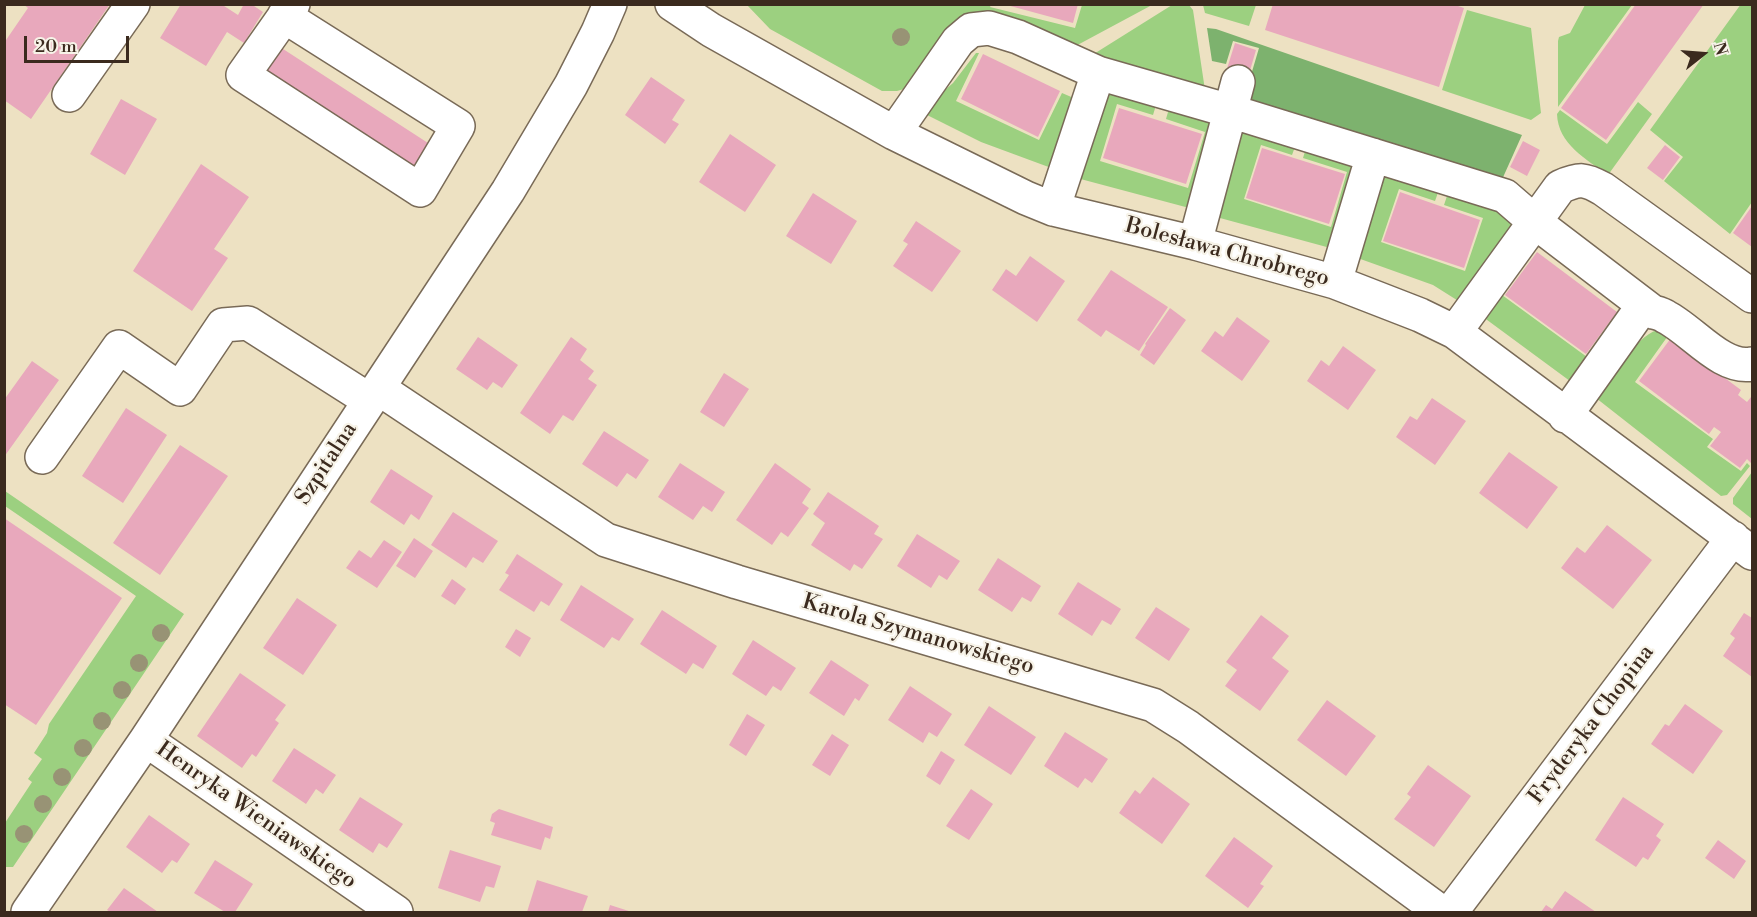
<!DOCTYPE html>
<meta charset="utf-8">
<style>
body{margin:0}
#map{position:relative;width:1757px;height:917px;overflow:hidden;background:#ede1c2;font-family:"Libre Bodoni",serif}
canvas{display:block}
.frame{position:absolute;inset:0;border:6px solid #3b2a1e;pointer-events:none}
.north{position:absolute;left:1673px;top:24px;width:60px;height:60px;-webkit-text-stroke:4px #f7f3e8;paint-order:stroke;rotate:73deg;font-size:16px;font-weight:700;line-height:24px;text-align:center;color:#3b2a1e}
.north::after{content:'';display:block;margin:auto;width:21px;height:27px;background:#3b2a1e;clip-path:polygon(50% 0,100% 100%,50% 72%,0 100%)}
.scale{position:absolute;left:24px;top:36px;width:105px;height:27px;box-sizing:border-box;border:3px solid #3b2a1e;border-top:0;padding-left:8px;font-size:18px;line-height:21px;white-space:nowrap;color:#3b2a1e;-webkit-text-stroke:4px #f7f3e8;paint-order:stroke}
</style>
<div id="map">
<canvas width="1757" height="917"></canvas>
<div class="frame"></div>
<div class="north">N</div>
<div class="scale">20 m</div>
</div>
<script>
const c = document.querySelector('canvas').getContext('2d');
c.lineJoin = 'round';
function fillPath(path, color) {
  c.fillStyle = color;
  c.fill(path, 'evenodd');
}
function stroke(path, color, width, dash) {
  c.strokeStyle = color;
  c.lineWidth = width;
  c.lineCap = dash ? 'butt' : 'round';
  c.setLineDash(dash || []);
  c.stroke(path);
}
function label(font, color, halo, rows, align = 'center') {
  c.font = font + ' "Libre Bodoni",serif';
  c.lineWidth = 4.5;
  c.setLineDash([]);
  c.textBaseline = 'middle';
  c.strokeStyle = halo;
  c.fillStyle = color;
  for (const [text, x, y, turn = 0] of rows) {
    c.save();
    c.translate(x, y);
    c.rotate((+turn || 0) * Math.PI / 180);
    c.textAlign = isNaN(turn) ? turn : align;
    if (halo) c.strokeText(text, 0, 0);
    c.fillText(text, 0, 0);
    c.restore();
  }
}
fillPath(new Path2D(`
 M1741,4L1752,5V202L1730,234L1664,181L1683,157L1650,130Z
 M747,5H991L990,7L1075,28L1082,5H1152L1070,49L1014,22L911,87L897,91H882L770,29Z
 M1172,5H1189L1193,10L1205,90L1089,57Z
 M1203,5V4L1256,5L1249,26L1205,13Z
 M1585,5H1632L1558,107V41L1559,37L1570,33Z
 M1467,10L1531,28L1541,113L1531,120L1442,90Z
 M976,53H979L956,101L1039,140L1062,93L1076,99L1054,169L981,142L927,115L936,98L953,83Z
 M1101,89L1157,102L1153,115L1117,104L1100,161L1188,188L1205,132L1166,119L1170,105L1217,120L1193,209L1073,177Z
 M1638,102L1652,114L1608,175C1586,159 1558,144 1557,114L1560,110L1607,144Z
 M1240,129L1296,144L1292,155L1261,145L1244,199L1331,227L1347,172L1303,158L1306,148L1355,167L1334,249L1220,218L1217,212Z
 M1385,173L1440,187L1435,201L1399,189L1381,242L1465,271L1483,218L1444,205L1449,190L1491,202L1515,226L1460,302L1433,285L1352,256Z
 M1532,243L1539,245L1502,295L1587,357L1574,384L1479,314Z
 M1657,330L1670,333L1635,382L1713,439L1707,447L1741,471L1747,463L1750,466L1727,495L1721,496L1596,398C1611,379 1635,337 1657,330Z
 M1752,472V519L1733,504V498Z
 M5,491L184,614L13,867H5V823L32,782L28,779L42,759L34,753L47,733L49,724L136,596L5,506Z`), '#9cd080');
fillPath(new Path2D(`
 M1207,28L1216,29L1522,135L1500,184L1243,102L1259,48L1233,41L1226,64L1212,61Z`), '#7db26e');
fillPath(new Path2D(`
 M23,4H110L31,119L4,100V43L28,8Z
 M181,4H221L238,15L244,4H251L263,12L244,43L227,32L206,66L160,38Z
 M1003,4H1078L1073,23Z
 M1273,4H1452L1464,8L1439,87L1265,30Z
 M1636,4H1704L1606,140L1561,108Z
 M1235,43L1256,50L1247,81L1225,75Z
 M280,47L428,143L410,172L262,75Z
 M983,54L1060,91L1038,137L961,99Z
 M651,77L685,100L672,120L679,124L665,144L625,115Z
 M121,99L157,119L125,175L90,154Z
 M1119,108L1202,134L1186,184L1103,158Z
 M730,134L776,165L745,212L699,182Z
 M1523,141L1540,150L1527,176L1510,167Z
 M1665,145L1680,157L1663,180L1647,168Z
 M1262,148L1345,174L1329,224L1246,198Z
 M201,164L249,197L214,249L228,258L192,311L133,271Z
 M1400,192L1480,220L1464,268L1383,241Z
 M813,193L857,221L831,264L786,236Z
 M1752,206V247L1733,233Z
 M916,221L961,251L932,292L893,266L908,244L903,241Z
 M1537,252L1617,312L1586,354L1505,295Z
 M1030,256L1065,281L1037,322L992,290L1006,269L1016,276Z
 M1111,270L1168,307L1139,351L1106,330L1101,337L1077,320Z
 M1170,308L1186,320L1154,365L1140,355L1146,345L1145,344Z
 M1237,317L1270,341L1242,381L1201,351L1215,331L1223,337Z
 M478,337L518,365L502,388L493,382L487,390L456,369Z
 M571,337L587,349L580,360L594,371L588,379L597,385L573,421L563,415L550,434L520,413Z
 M1671,338L1741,390L1738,395L1747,402L1751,397L1752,398V464L1747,459L1740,468L1710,446L1721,432L1714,427L1709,434L1639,381Z
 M1343,346L1376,370L1348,410L1307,381L1321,360L1329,366Z
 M32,361L59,380L4,457V400Z
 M724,373L749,389L724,427L700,412Z
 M1432,398L1466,421L1435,465L1396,437L1410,416L1417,420Z
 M126,408L167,435L123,503L82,476Z
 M604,431L649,460L636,479L627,473L617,487L582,464Z
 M180,445L228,476L160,575L113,543Z
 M1509,452L1558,487L1527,529L1479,493Z
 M680,463L725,492L712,512L703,506L693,520L658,497Z
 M775,463L811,489L802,503L809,508L788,537L781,532L772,545L736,520Z
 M391,469L433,496L419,520L411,514L404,525L370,502Z
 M828,492L879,526L874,534L883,539L862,569L854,564L850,571L811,545L825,523L813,514Z
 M453,512L498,541L483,563L473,557L466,568L431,545Z
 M4,518L122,598L36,725L4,704Z
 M1607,525L1652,560L1613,609L1561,568L1577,547L1585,553Z
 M917,534L960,561L947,580L939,575L931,588L897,566Z
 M414,538L433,551L415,578L396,566Z
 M384,540L402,552L377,588L346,568L359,550L371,558Z
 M517,554L563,584L549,606L541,601L534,612L499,590L509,575L505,573Z
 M998,558L1041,586L1031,602L1022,597L1012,612L978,590Z
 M452,579L466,589L455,605L441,596Z
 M1078,582L1121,609L1111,625L1102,620L1092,636L1058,614Z
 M581,585L634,619L619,641L612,637L604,648L560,620Z
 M297,598L337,625L303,675L263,648Z
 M1156,607L1190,629L1169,661L1135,638Z
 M662,610L717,646L703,669L693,663L686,674L640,644Z
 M1744,613L1752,618V677L1723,656L1735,638L1730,634Z
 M1261,615L1289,636L1272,658L1289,671L1260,711L1225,686L1237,670L1226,662Z
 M516,629L531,638L520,657L505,647Z
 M753,640L796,668L781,691L773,686L766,696L732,674Z
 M831,660L869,685L859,701L855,698L844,716L809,693Z
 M240,673L286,705L275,720L279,723L256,757L252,754L242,768L197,736Z
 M910,686L952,714L937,737L929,732L923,743L888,720Z
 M1327,700L1376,736L1346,776L1297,740Z
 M1685,704L1723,731L1693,774L1651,744L1665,724L1669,726Z
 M989,706L1036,737L1011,775L964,745Z
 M747,714L765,725L746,756L729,745Z
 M1065,732L1108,759L1092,783L1085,778L1078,788L1044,766Z
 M832,734L849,745L830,776L812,765Z
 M294,748L336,775L323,794L316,789L306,804L272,781Z
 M941,751L955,760L940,785L926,776Z
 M1428,765L1471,796L1434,847L1394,819L1411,797L1407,794Z
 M1153,777L1190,804L1162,844L1119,813L1135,790L1140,794Z
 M971,789L993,804L969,840L946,826Z
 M360,797L403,824L387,848L379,843L373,853L339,830Z
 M1623,797L1664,824L1656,836L1661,840L1648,860L1643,857L1636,867L1595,840Z
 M499,809L553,827L550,839L545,837L541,850L491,835L495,823L490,821L492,814Z
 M149,815L190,844L177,863L172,860L162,873L126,847Z
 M1234,837L1273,866L1260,884L1264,886L1248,908L1205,876Z
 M1718,840L1746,861L1734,879L1705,858Z
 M450,850L501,866L494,888L486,886L480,902L438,888Z
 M215,860L253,884L235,912H225L194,893Z
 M537,880L588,896L582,912H527Z
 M124,888L158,912H110L107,910Z
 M1565,891L1596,912H1541L1546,905L1552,909Z
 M610,905L632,912H608Z`), '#e8a8bc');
const minor = new Path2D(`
 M672,4L711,30L894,133L1026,198L1053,209L1195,243L1335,282L1420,315L1455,332L1752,553
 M284,16L458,126L420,190L243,75L293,4
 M69,95L133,4
 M894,133L958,41L971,30L989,28L1018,37L1098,73L1230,111L1505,196L1535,222L1653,312C1657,313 1662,314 1666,317C1692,330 1722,370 1752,364
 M1053,209L1098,73
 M1195,243L1238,82
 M1335,282L1373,155
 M1455,332L1560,187C1580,178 1585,179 1603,189L1752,296
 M378,388L606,540L737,582L1153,705L1188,727L1441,912
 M1565,416L1643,306
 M42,457L119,347L180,389L223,325L248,323L369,400
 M146,740L396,912
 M28,912L146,740L508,191L571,85L598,32L610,4
 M1451,912L1733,538`);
stroke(minor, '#796a57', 36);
stroke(minor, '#fff', 33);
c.fillStyle = '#989375';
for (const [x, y] of [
 [901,37],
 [161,633],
 [139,663],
 [122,690],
 [102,721],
 [83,748],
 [62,777],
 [43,804],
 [24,834]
]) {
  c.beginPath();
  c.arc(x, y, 9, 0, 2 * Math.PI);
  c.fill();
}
label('22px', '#3b2a1e', '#f7f3e8', [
 ["Bolesława Chrobrego",1227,253,15],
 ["Szpitalna",327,464,-57],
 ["Karola Szymanowskiego",918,635,16],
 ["Fryderyka Chopina",1592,725,-53],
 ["Henryka Wieniawskiego",256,816,35]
]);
</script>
